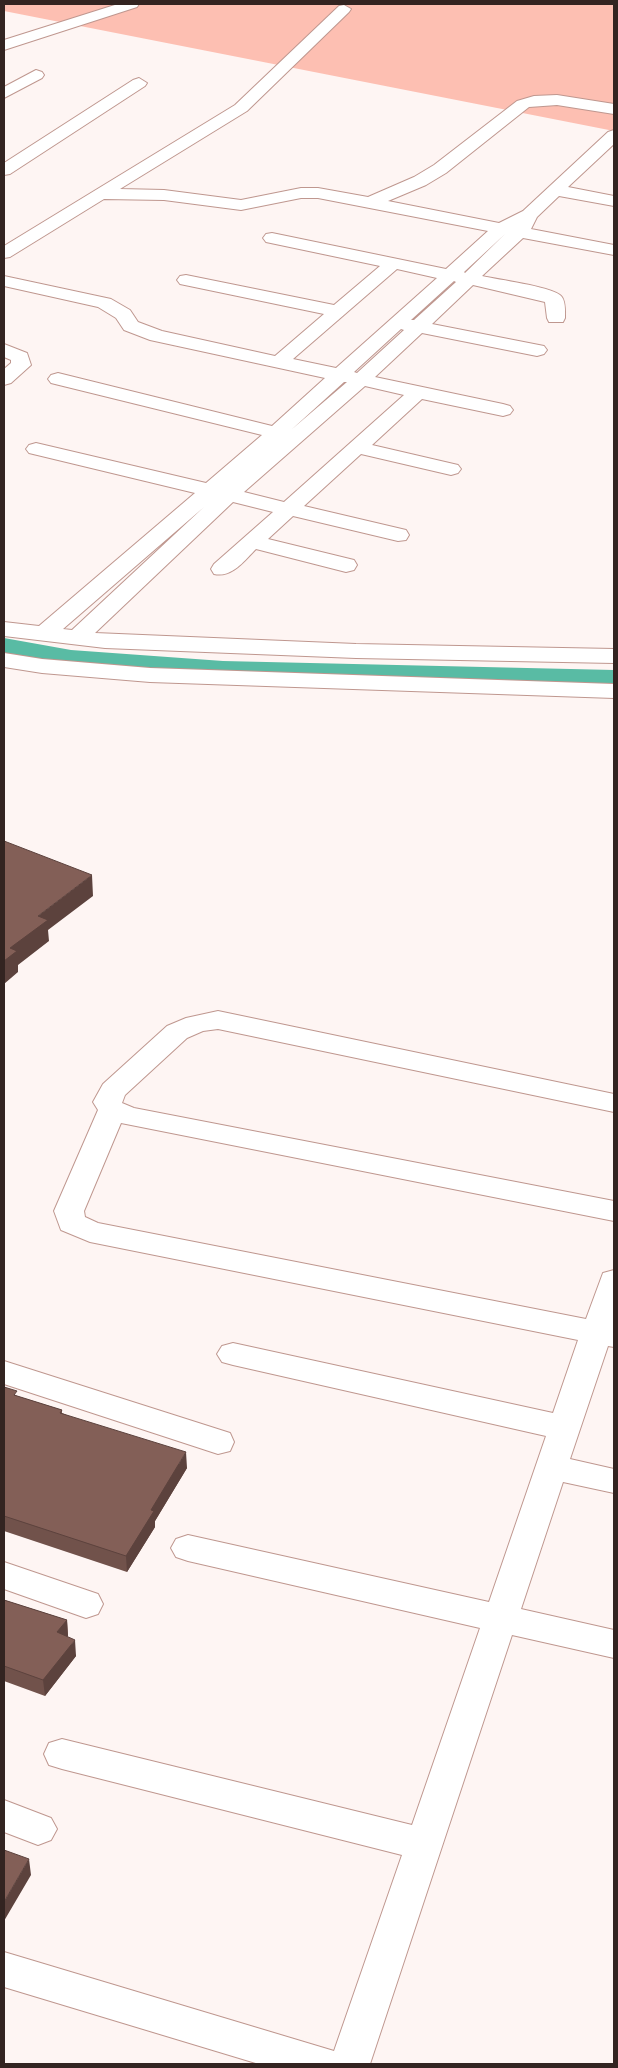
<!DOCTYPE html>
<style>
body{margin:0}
#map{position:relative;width:618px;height:2068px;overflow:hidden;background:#fef5f3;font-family:Lato,sans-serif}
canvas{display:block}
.frame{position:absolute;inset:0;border:5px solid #332421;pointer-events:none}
</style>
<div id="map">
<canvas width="618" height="2068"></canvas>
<div class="frame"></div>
</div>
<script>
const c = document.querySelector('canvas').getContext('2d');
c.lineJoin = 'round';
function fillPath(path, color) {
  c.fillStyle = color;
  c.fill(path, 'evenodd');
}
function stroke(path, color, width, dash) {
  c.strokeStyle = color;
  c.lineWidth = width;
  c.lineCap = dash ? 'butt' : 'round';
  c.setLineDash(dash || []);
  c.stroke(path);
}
fillPath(new Path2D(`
 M4,4H614V131L4,11Z`), '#fdbfb2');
fillPath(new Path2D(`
 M4,638L71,650L223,661L614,670V686L223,677L71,666L4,654Z`), '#59bba4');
const minor = new Path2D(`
 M118,4H139L137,7L4,50V40Z
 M344,5L351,9L349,12L247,111L120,189L164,190L241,200L301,188H318L368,197L414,177L434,165L517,101L534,96L557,95L614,104V114L557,105L529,107L446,173L426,185L388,201L499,223L523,211L608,132L614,130V144L568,187L614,196V206L559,196L537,217L531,229L614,245V255L523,238L482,276C499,280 548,286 560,295C566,299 565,312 565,318L563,322H549L547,318L545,302L473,285L432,324L544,346L547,350L544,354L537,356L422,333L375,377L503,404L510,406L513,410L510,414L503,416L422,399L372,445L458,465L461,469L458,473L451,475L361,454L304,506L406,530L409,535L406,540L398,541L293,516L268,539L354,560L357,565L354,570L346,572L256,549C244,561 232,578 214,574L211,569L214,564L273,512L233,502L95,633L356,644L614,649V663L356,658L105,648L4,636V622L39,626L195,493L29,453L26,449L29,445L36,443L206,483L262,435L51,383L48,379L51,375L58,373L272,426L325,378L150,340L124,330L116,318L98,307L4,286V276L111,299L130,310L138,322L162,331L275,356L324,314L180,284L177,280L180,276L186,275L334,305L380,266L266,242L263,238L266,234L272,233L446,269L488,231L318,198H301L241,210L164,200L104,199L10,257L4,258V246L235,105L339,6ZM505,234L465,273L464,272ZM397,269L437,278L336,368L293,359ZM454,281L456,282L414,320H411ZM401,329L404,330L357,373L354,372ZM344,382H347L291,430ZM365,386L404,395L284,502L244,492ZM204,507L72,630L63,629Z
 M36,70L42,72L44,75L42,78L4,98V87Z
 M139,78L147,83L145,86L10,174L4,175V163L133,80Z
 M4,344L27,353L31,365L11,383L4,385V369L11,363V360L4,357Z
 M4,653L42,659L150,668L614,684V698L150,682L42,673L4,667Z
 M218,1011L614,1094V1112L218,1029L203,1031L187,1038L125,1095L122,1103L134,1108L614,1201V1221L121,1123L84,1211L85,1217L98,1223L586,1319L603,1273L614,1270V1347L608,1346L570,1459L614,1469V1493L563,1482L521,1609L614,1630V1658L512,1635L370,2064H259L4,1987V1952L334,2051L402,1855L62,1769L49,1765L44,1754L49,1743L62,1739L412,1825L480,1628L188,1561L176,1557L171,1548L176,1539L188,1535L489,1602L546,1436L233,1365L222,1362L217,1354L222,1346L233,1343L553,1413L578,1340L90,1242L61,1230L54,1211L98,1110L93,1102L103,1084L167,1026L186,1018Z
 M4,1361L230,1433L234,1442L230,1451L218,1454L4,1384Z
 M4,1562L98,1594L103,1604L98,1614L86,1618L4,1589Z
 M4,1800L51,1818L57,1829L51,1840L38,1845L4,1832Z`);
stroke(minor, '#bf978f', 2);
fillPath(minor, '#fff');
fillPath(new Path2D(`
 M4,1387L17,1396L62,1410V1413L187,1468L155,1521V1527L127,1572L4,1531Z
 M4,1600L67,1620L68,1636H67L76,1656L45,1696L4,1681Z`), '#71524b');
fillPath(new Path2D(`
 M92,875L93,896L48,930L49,941L18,965V972L4,984V961L10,948L38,916Z
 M186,1452L187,1468L155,1521V1527L127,1572L126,1556L151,1510Z
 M67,1620L68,1636L58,1648L57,1632Z
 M75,1640L76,1656L45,1696L43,1680Z
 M29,1859L31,1875L4,1921V1902Z`), '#5c423d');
const building = new Path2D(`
 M4,841L92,875L38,916L48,920L10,948L17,951L4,961Z
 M4,1387L17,1391L14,1395L62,1410L60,1413L186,1452L151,1510L154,1511L126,1556L4,1516Z
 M4,1600L67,1620L57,1632L75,1640L43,1680L4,1666Z
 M4,1850L29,1859L4,1902Z`);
fillPath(building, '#835f57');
stroke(building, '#5c423d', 1);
</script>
